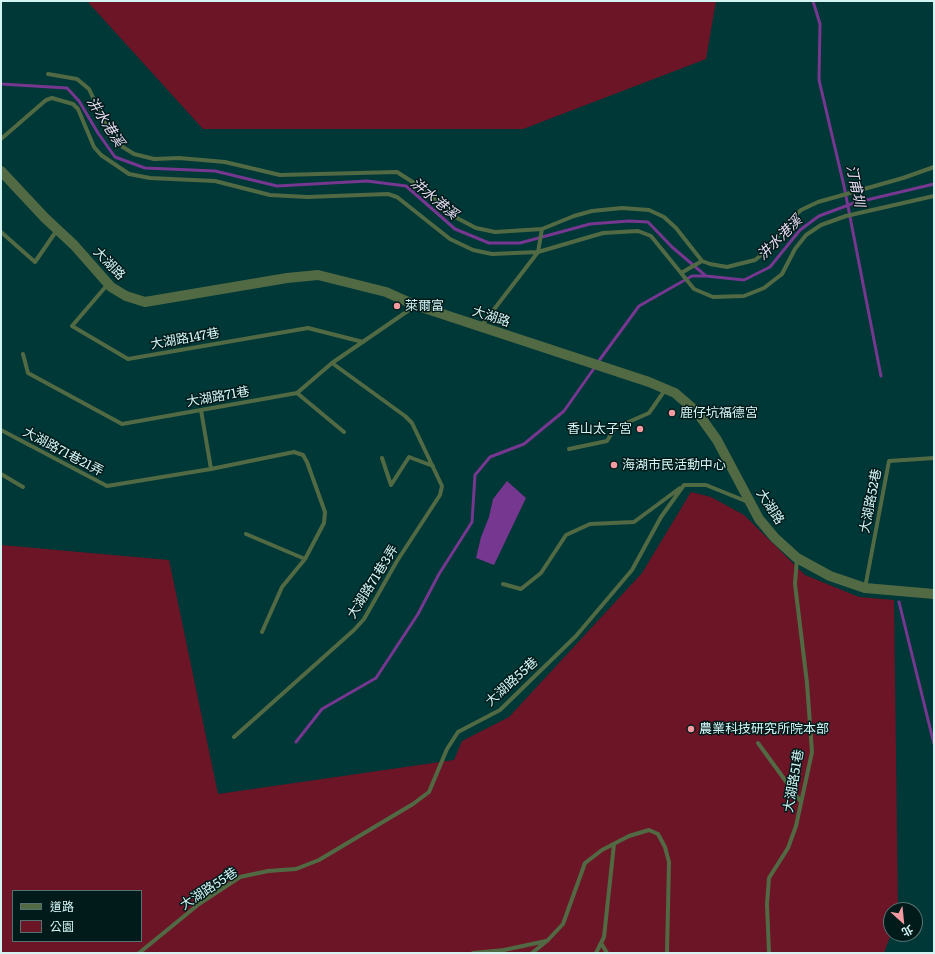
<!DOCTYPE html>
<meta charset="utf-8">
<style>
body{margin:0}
#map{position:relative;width:935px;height:954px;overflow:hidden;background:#003737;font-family:Literata,"Noto Sans TC",serif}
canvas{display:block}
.frame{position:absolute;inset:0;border:2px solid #d4f4f3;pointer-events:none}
.legend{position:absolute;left:12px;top:890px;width:130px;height:52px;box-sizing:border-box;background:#011b1b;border:1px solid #557271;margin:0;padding:5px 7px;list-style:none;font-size:12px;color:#d4f4f3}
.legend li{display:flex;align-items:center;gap:8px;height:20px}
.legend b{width:20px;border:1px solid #557271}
.north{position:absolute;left:883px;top:902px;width:40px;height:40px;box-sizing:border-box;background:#011b1b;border:1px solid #557271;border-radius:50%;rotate:153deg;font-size:11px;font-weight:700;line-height:16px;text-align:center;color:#d4f4f3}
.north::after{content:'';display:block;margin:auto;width:14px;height:18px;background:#f49aa1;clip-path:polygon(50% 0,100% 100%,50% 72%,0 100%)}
</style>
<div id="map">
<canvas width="935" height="954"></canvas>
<div class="frame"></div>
<ul class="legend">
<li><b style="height:5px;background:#516a43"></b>道路</li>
<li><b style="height:11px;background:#6c1527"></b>公園</li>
</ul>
<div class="north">北</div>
</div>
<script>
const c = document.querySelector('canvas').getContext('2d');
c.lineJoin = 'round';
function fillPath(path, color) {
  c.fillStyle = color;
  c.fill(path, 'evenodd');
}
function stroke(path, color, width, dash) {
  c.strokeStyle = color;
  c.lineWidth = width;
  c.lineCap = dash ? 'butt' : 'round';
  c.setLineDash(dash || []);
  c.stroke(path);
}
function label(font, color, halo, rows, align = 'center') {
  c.font = font + ' Literata,"Noto Sans TC",serif';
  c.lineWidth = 3;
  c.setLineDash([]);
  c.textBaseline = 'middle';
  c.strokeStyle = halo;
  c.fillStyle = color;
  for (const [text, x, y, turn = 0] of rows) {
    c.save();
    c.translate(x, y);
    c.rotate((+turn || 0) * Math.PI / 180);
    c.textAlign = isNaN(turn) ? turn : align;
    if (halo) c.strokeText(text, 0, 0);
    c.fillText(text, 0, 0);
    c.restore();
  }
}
fillPath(new Path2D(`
 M87,1H716L706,59L523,129H203Z
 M691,492L711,497L744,515L805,575L859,597L894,600L898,910H891V934L884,953H1V545L169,560L218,794L454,760L462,741L509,717L642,573ZM13,891H141V941H13Z`), '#6c1527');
fillPath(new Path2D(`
 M507,481L526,498L494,565L476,558L481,537L489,517L493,499Z`), '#763790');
stroke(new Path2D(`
 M813,1L820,24L819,80L844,186L881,376
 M1,84L67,88L79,101L98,133L115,157L145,168L215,171L277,186L367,181L406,186L455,229L489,243H520L590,224L629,221L648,222L672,247L706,276L744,280L770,267L800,230L819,216L854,203L934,184
 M598,362L639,306L692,276H706
 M899,602L934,744
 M296,742L322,709L376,678L418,614L439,574L472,522L475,475L490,457L524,444L564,411L595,367`), '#763790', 3);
stroke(new Path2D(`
 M48,74L77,79L89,89L109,132L118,144L134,154L154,159L179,158L225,162L280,175L397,172L422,188L457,218L476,228L495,232L542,229L574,216L592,211L622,208L649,210L664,217L676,228L702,261L710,264L727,267L755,260L769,249L788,222L801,210L818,202L903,178L934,167
 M1,139L46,100L52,98L73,104L78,109L94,147L101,155L129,174L150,178L215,181L270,195L307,197L388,194L397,197L450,239L473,250L492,254L538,252L603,233L638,231L651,236L694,289L713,297L744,296L764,288L782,274L795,249L806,235L821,225L846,216L934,196
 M1,232L35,262L57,230
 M681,273L702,261
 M108,284L72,326L128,359L308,328L363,342
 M482,325L538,252L542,229
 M23,354L28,373L122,424L201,410L297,393L332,363L415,306
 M297,393L344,432
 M201,410L211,469
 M1,430L107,486L211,469L294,452L303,455L307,462L325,512L324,523L305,559L282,587L262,632
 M569,449L607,441L615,428L649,413L665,390
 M382,458L391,485L409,457L433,466
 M1,474L23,487
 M246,534L305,559
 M503,584L521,589L541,573L566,535L590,524L634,522L680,488
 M865,588L889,461L934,458
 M234,737L354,630L364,619L397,561L440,495L442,486L412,423L405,416L332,363
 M758,743L801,802
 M601,943L607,953
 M139,953L199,904L240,877L268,871L296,869L319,860L413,804L429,792L447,749L458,732L500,710L576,636L632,570L661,517L684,485H706L748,502
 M473,953L504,950L546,941
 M532,953L548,940L563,924L585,863L602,850L629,836L649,830L658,834L665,847L669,862L667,953
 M596,953L604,937L614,844
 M769,953L767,904L769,878L788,848L796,826L812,752L807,683L795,584L797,558`), '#516a43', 4);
stroke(new Path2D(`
 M1,171L45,218L74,245L111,287L126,296L145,302L287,278L318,275L386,292L415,305L649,382L675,393L697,412L717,440L759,519L775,538L797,558L830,576L865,588L934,594`), '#516a43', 10);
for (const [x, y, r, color] of [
 [397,306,4,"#f49aa1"],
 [672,413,4,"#f49aa1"],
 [640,429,4,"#f49aa1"],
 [614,465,4,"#f49aa1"],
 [691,729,4,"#f49aa1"]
]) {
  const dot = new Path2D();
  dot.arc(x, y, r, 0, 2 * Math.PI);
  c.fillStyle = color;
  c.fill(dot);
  stroke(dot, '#011b1b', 1.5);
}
label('13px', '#d4f4f3', '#011b1b', [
 ["大湖路",109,264,46],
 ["大湖路",491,317,18],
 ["大湖路147巷",185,339,-10],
 ["大湖路71巷",218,397,-10],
 ["大湖路71巷21弄",63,452,28],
 ["大湖路52巷",871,501,-79],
 ["大湖路",770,507,57],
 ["大湖路71巷3弄",373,582,-58],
 ["大湖路55巷",512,682,-42],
 ["大湖路51巷",794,781,-80],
 ["大湖路55巷",209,889,-33]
]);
label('13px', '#d4f4f3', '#011b1b', [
 ["萊爾富",405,306],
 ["鹿仔坑福德宮",680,413],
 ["香山太子宮",632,429,"right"],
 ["海湖市民活動中心",622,465],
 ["農業科技研究所院本部",699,729]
], 'left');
label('italic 14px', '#eadbf2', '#011b1b', [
 ["汫水港溪",105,122,57],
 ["汀甫圳",855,186,78],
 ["汫水港溪",434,199,39],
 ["汫水港溪",780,238,-45]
]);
</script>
